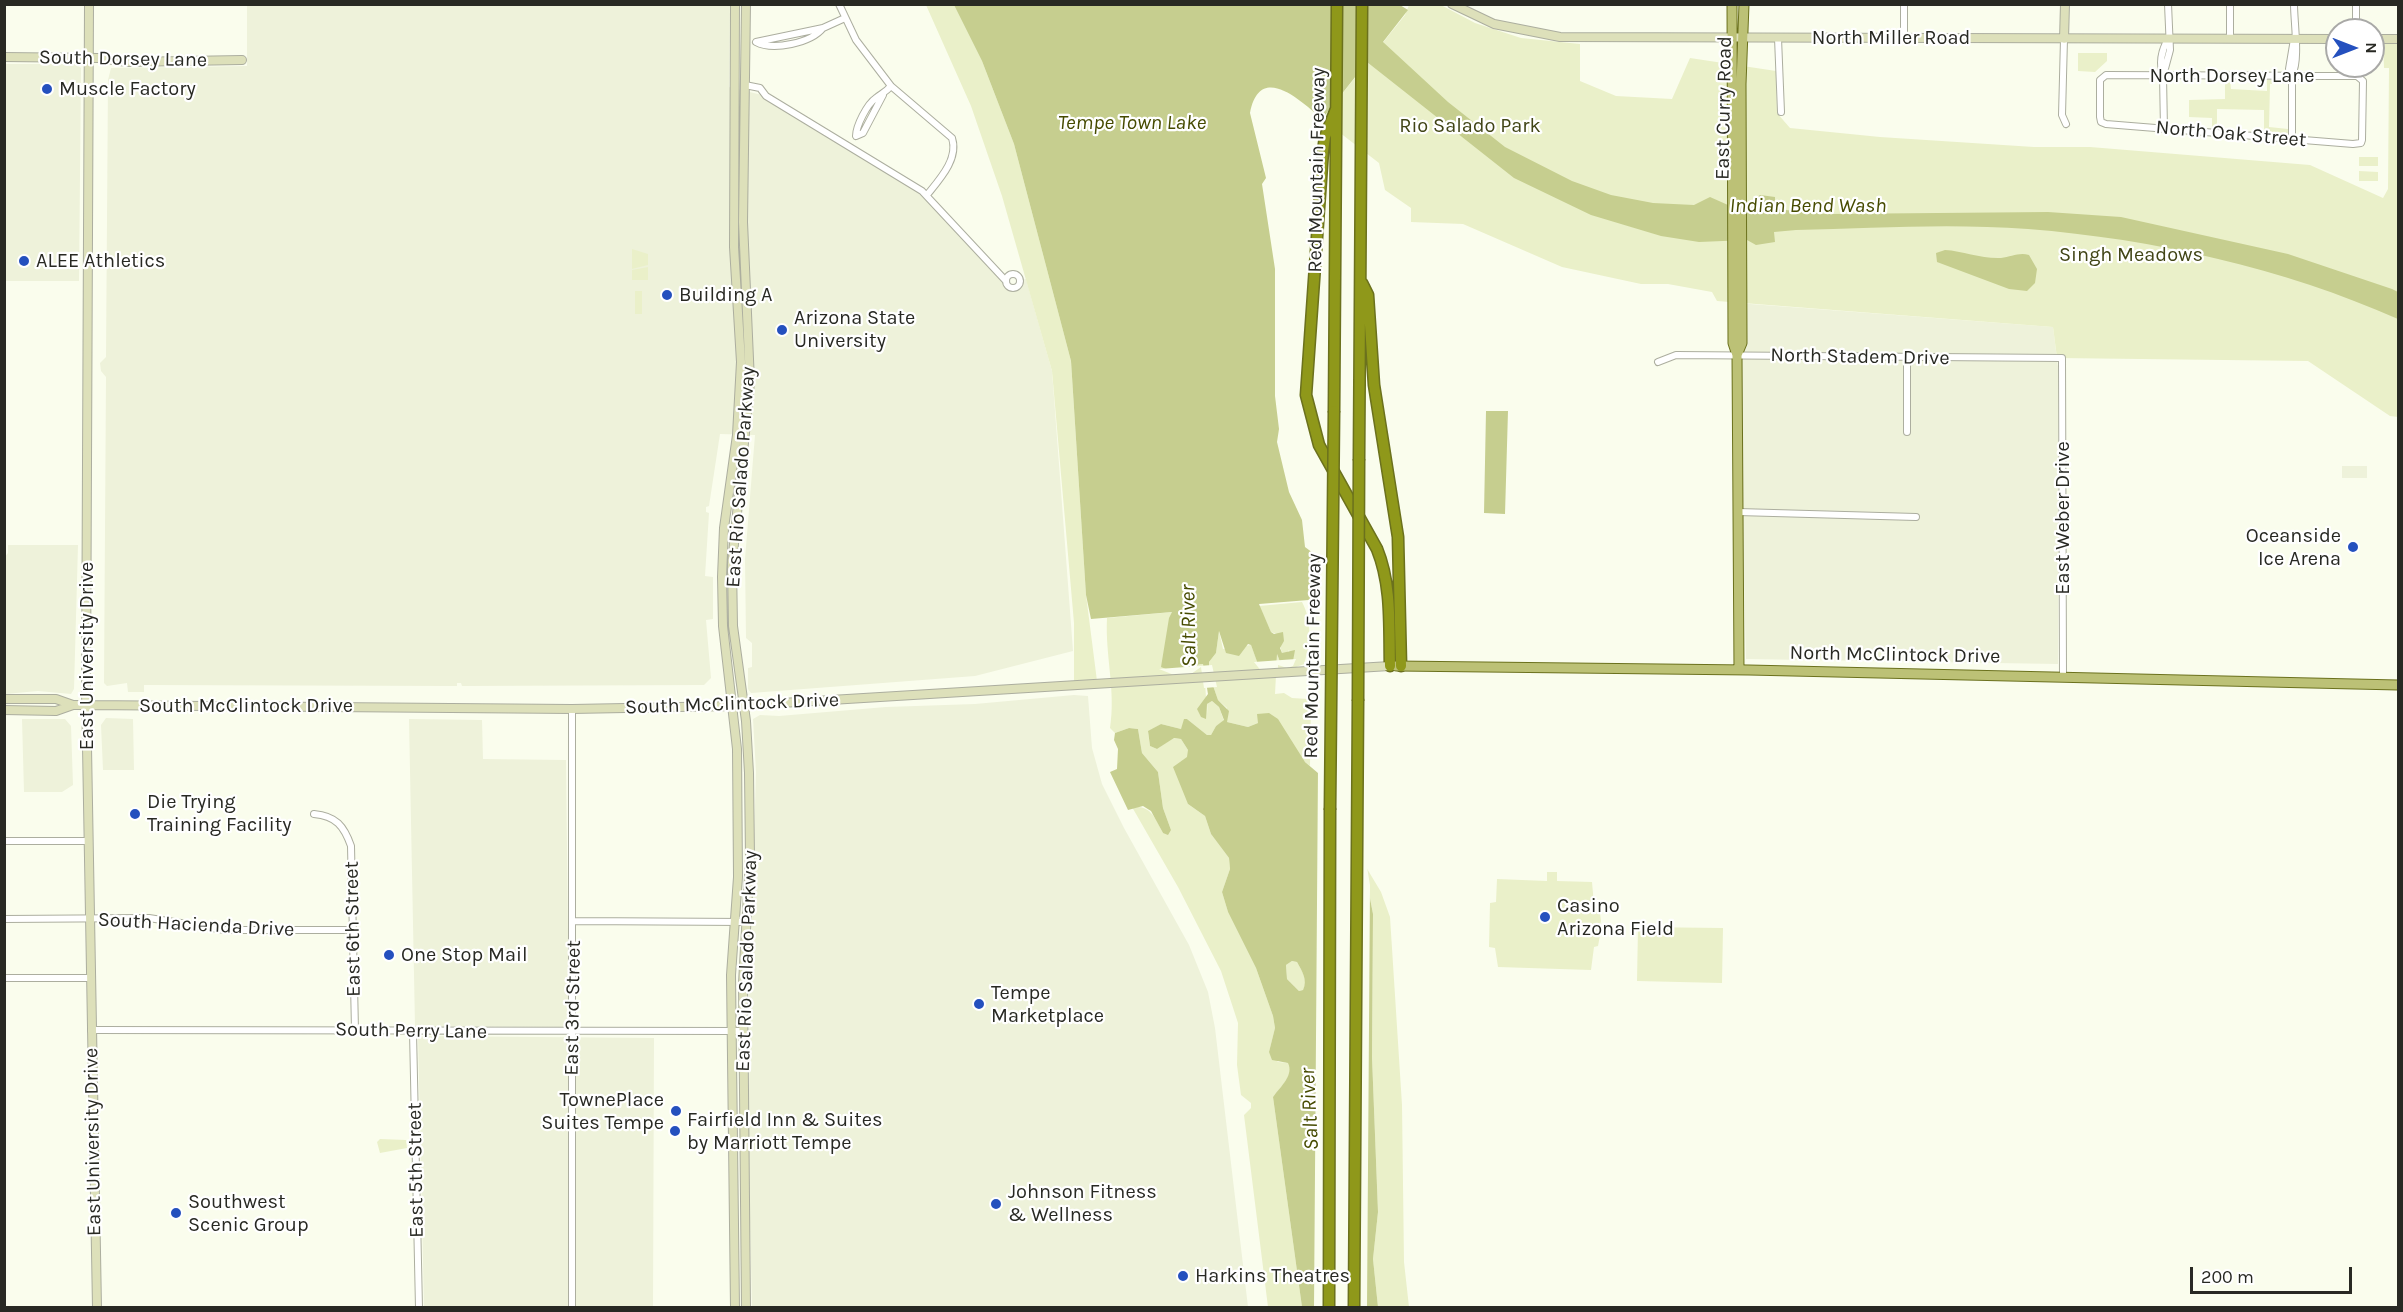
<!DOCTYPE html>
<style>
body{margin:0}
#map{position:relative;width:2403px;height:1312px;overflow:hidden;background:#fafded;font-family:Karla,sans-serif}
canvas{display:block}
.frame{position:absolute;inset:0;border:6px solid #282923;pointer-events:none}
.north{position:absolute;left:2325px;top:18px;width:60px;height:60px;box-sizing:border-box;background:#fff;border:2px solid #a9a9a7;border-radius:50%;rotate:90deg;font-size:16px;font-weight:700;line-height:24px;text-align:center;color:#282923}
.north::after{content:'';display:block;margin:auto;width:21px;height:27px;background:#2450be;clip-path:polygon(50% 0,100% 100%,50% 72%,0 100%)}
.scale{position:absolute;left:2190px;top:1267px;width:162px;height:27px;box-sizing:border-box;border:3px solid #282923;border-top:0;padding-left:8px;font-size:18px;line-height:21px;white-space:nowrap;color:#282923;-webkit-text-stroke:4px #fff;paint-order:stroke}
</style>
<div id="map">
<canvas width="2403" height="1312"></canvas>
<div class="frame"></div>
<div class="north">N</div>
<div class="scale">200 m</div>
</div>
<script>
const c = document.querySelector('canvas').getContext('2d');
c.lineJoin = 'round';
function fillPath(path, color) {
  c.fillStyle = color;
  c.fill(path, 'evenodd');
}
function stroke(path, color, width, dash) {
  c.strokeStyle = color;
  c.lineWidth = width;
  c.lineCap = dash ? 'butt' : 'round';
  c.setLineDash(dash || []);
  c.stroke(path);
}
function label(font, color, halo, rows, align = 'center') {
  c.font = font + ' Karla,sans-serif';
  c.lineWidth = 4.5;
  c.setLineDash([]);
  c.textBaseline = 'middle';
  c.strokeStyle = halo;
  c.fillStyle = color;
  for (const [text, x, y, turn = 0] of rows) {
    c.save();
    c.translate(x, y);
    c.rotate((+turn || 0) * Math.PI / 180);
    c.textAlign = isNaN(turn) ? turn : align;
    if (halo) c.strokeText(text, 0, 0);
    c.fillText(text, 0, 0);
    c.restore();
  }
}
fillPath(new Path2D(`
 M247,5H730L729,87L766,96L922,191L1008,287L1016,288L1020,280L1026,279L1052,371L1073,651L975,676L751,693L748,689V668L752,667V643L746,638L745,559L755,435L720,434L709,506L706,507V512L709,513L705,576L713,577V619L706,620L711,678L704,685L462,686L461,683H457V686L144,685V692H128L127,683L107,686L104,683L106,377L101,371L100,363L106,357L108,80L111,68L247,66Z
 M5,64H76L81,68L79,281H5Z
 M1737,303L2053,327L2058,367V664L1746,659Z
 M2342,466H2367V478H2342Z
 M8,545H78L74,689L71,694L38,691L5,694L4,558L8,553Z
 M1074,695L1088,696L1092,748L1102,784L1124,828L1189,945L1208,992L1215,1028L1248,1307H752L748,1136L750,1040L747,1017L749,982L747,969L753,876L756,772L753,719L760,715L779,716L886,707L975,704Z
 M106,718L133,719L134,770H103L101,725Z
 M22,719H65L71,726L73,785L62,792H24Z
 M409,719L482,720L483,759L566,760L569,1022L563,1027L415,1026Z
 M418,1036L654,1038L653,1307H424Z`), '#eef2da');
fillPath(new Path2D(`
 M560,5V6L406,5L560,4Z
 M926,5H954L982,61L1014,144L1071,361L1086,595L1097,681L1074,682V623L1052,371L1002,196L971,106Z
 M1409,5H1441L1475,23L1521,38L1580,44V81L1616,96L1672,99L1690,58L1776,71L1777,113L1790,128L1880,137L2034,147H2090L2310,165L2383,198L2388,189L2389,68H2384L2383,39H2398V417L2390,416L2308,361L2057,358L2053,327L1717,301L1712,292L1668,284H1641L1562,267L1463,224L1411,222V208L1385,190L1379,163L1322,119L1405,15Z
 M2078,53H2107V61L2095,72L2078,71Z
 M2225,79H2230L2231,89L2267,91V80H2286L2288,84H2270L2269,127L2288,129V133H2264V110L2217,109V125L2221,126V129L2212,128V118L2189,117V100L2225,99Z
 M2359,157H2378V166H2359Z
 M2359,171L2378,172V181H2359Z
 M632,249L648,254V265L632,269Z
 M648,267V280H632V270Z
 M635,291H642V314H635Z
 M1302,602C1312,621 1311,644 1304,664L1276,675L1275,694L1284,693L1292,698L1308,699L1311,703L1310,766L1258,723L1248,727L1227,722V708L1218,700L1209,674V662L1216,653L1219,631L1223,649L1251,645L1259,666L1277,654L1279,659L1293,661L1289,650L1286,654L1282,653L1277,634L1271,632L1259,606Z
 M1173,612L1189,672L1197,665L1203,664C1206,682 1205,698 1208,714L1207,704L1212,701L1219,707L1224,721L1216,726L1211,735H1207L1187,719L1181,729L1161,724L1148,732L1150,746L1157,749L1173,738L1181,739L1188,750V804L1205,816L1211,834L1229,858L1230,869L1222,892L1228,912L1256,968L1273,1016L1275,1028L1269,1052L1278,1062L1289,1063C1294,1076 1281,1086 1273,1097L1302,1307H1268L1244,1115L1251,1108V1103L1241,1095L1237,1065L1238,1023L1221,971L1178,887L1132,807C1151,805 1155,818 1163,833L1171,830L1163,808L1158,772L1142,753L1138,729L1129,728L1115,733L1110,728C1116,691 1105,655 1107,618Z
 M1363,862L1381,892L1390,917L1402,1105L1404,1262L1409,1307H1378L1373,1259L1378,1212L1372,1057L1373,914Z
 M1547,872H1557V881L1592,882L1594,905H1599L1601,921L1599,929L1601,930L1598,946L1594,947L1591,970L1498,967L1495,948L1489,947L1490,903L1496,902L1497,879L1547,881Z
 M1638,927L1723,928L1722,983L1637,981Z
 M1292,961L1297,962C1302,971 1309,980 1303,990L1299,991L1287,979L1286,965Z
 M380,1139L406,1140L407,1148L380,1153L377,1142Z`), '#eaf0c9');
fillPath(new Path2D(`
 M954,5H1400L1408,10L1383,42L1448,102L1505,147L1572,181L1611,195L1653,203L1694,205L1710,197L1728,205H1747L1760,195L1775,197V209L1827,214L2048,212L2121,217L2288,254L2392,289L2398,292V319C2283,268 2154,239 2028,229C1951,223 1872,228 1796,230L1774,232L1775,242L1756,245L1747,240L1699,242L1661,236L1591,215L1514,178L1367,62L1322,119C1302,102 1260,61 1250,113L1266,178L1262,184L1275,269V396L1279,429L1277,442L1289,492L1302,520L1305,547L1321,559V599L1259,604L1271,632L1274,634L1283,632L1284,641L1280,648L1282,653L1295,650L1293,661L1281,664L1277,654L1276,667H1259L1251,645L1248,644L1239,656L1226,653L1219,631L1216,653L1209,662V674L1218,700L1229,711L1227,722L1248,727L1258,723L1257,714L1269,713L1278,719L1305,762L1338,790L1363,862L1373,914L1372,1057L1378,1212L1373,1259L1378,1307H1302L1273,1097C1281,1086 1294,1075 1288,1063L1272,1060L1269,1052L1275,1028L1273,1016L1256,968L1228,912L1222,892L1230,869L1229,858L1211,834L1205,816L1188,804L1173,767L1187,757L1188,750L1181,739L1174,738L1157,749L1150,746L1148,731L1161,724L1181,729L1184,719H1187L1207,735H1211L1216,726L1224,720L1219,707L1212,701L1207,704L1206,719L1201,717L1197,709L1208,694L1203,664C1196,664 1196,667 1190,671C1182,675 1170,671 1161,667L1169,618L1172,612L1091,619L1086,595L1071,361L1014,144L982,61ZM1292,961L1297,962C1302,971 1308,980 1303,990L1299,991L1287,979L1286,965Z
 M1945,250C1963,251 1982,259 2001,258C2011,257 2019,252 2029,255L2037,269L2035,283L2027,291L2009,289L1937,262L1936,253Z
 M1486,411H1508L1505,514L1484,513Z
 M1129,728L1138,729L1142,753L1158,772L1163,808L1171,830L1168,835L1163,833L1151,811L1143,806L1128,810L1110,772L1117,769L1118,749L1114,740L1115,733Z`), '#c6ce8f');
fillPath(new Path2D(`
 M1319,554L1324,558V599L1319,602Z
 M1296,659L1293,666L1287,668L1278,665V669L1262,672L1254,662Z
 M1212,665L1217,687L1204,688L1201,667L1191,674L1174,675L1159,669Z
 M1318,768L1341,788L1366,861L1370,885L1367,1307H1314Z`), '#fafded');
const street = new Path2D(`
 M839,4L856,40L891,86L952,138C959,159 939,180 927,195
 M823,28C811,43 773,51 756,42L823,28L845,18
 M2356,30V4
 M1778,38L1781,112
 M1904,38V4
 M2064,39L2062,115L2066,124
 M2230,39V4
 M2106,75L2357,76L2363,81L2362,140L2361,143L2353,144L2106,124L2101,122L2100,117V80Z
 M2292,75C2300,60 2294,23 2294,4
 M2163,76L2170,50L2168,4
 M745,85L760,88L766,96L922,191L1006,281
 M883,95L863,133L856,136C856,126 867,104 876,98C881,94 886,92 891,86
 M2164,129L2163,76C2159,63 2161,51 2168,39
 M2292,139V75L2289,69L2294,39
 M1006 281a7 7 0 1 1 14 0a7 7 0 1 1-14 0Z
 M1907,358V432
 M1658,362L1676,355L2062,358L2063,677
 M1738,512L1916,517
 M314,814C336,816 344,826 351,846L355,1030
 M4,841H88
 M4,919L149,918L225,930H352
 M573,921L746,922
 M4,978H90
 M91,1030L743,1031
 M413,1032L419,1308
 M572,1308V709`);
const secondary = new Path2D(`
 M89,4L86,691L97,1308
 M1452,4L1494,24L1560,37L2337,39
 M2064,39L2065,4
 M2373,39H2398
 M4,57L99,58L127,62L242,60
 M4,699H56L73,705H86L572,709L732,706L1390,666
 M4,710L56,711L73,705
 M735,1308L731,975L738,877L737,749L723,626L722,577L724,528L737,435L741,362L734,247L735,4
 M746,1308L743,983L750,858L749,773L746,721L733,626L732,564L750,382L743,222L746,4`);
const primary = new Path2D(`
 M1732,4L1733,343L1737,355L1739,670
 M1737,355L1742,343L1741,84L1744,4
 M1396,666L1749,670L2398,685`);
const highway = new Path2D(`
 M1336,109L1325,137L1323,151L1306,395L1319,445L1377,549C1392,586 1389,626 1390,666
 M1362,283L1368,295L1374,385L1398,537L1401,666
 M1334,411L1337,4
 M1359,459L1362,4
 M1329,1308L1330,810
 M1354,1308L1358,701`);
stroke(street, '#acae9f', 8);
stroke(secondary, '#acae9f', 10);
stroke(primary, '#6b711d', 11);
stroke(highway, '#6b711d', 13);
stroke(street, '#fff', 6);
stroke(secondary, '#dde0ba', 8);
stroke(primary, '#bcc176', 9);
stroke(highway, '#8f981a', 10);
const highwayBridge = new Path2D(`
 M1358,701L1359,459
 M1330,810L1334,411`);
stroke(highwayBridge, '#6b711d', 13, []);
stroke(highwayBridge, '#8f981a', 10);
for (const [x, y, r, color] of [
 [47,89,6,"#2450be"],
 [24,261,6,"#2450be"],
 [667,295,6,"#2450be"],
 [782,330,6,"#2450be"],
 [2353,547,6,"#2450be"],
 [135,814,6,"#2450be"],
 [1545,917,6,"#2450be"],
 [389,955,6,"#2450be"],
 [979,1004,6,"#2450be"],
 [676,1111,6,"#2450be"],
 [675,1131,6,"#2450be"],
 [996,1204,6,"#2450be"],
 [176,1213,6,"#2450be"],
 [1183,1276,6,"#2450be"]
]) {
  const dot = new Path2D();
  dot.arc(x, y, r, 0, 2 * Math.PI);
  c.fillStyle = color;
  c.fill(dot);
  stroke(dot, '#fff', 2);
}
label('20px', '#282923', '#fff', [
 ["North Miller Road",1891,38],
 ["South Dorsey Lane",123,59,1],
 ["North Dorsey Lane",2232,76],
 ["East Curry Road",1724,108,-89],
 ["North Oak Street",2231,134,5],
 ["Red Mountain Freeway",1317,170,-89],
 ["North Stadem Drive",1860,357,1],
 ["East Rio Salado Parkway",741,477,-86],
 ["East Weber Drive",2063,518,-90],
 ["North McClintock Drive",1895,655,1],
 ["East University Drive",87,656,-90],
 ["Red Mountain Freeway",1313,656,-89],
 ["South McClintock Drive",732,704,-2],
 ["South McClintock Drive",246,706],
 ["South Hacienda Drive",196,925,3],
 ["East 6th Street",353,929,-91],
 ["East Rio Salado Parkway",747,961,-88],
 ["East 3rd Street",573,1008,-89],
 ["South Perry Lane",411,1031,1],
 ["East University Drive",93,1142,-91],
 ["East 5th Street",416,1170,-91]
]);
label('20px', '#282923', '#fff', [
 ["Muscle Factory",59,89],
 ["ALEE Athletics",36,261],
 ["Building A",679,295],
 ["Arizona State",794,318],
 ["University",794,341],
 ["Oceanside",2341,536,"right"],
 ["Ice Arena",2341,559,"right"],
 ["Die Trying",147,802],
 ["Training Facility",147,825],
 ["Casino",1557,906],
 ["Arizona Field",1557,929],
 ["One Stop Mail",401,955],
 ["Tempe",991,993],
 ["Marketplace",991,1016],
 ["TownePlace",664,1100,"right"],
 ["Suites Tempe",664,1123,"right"],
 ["Fairfield Inn & Suites",687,1120],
 ["by Marriott Tempe",687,1143],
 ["Johnson Fitness",1008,1192],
 ["& Wellness",1008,1215],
 ["Southwest",188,1202],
 ["Scenic Group",188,1225],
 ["Harkins Theatres",1195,1276]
], 'left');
label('20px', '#414516', '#fff', [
 ["Rio Salado Park",1470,126],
 ["Singh Meadows",2131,255]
]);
label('italic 21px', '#464b00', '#fff', [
 ["Tempe Town Lake",1132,123],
 ["Indian Bend Wash",1808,206],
 ["Salt River",1189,626,-91],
 ["Salt River",1310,1109,-93]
]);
</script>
